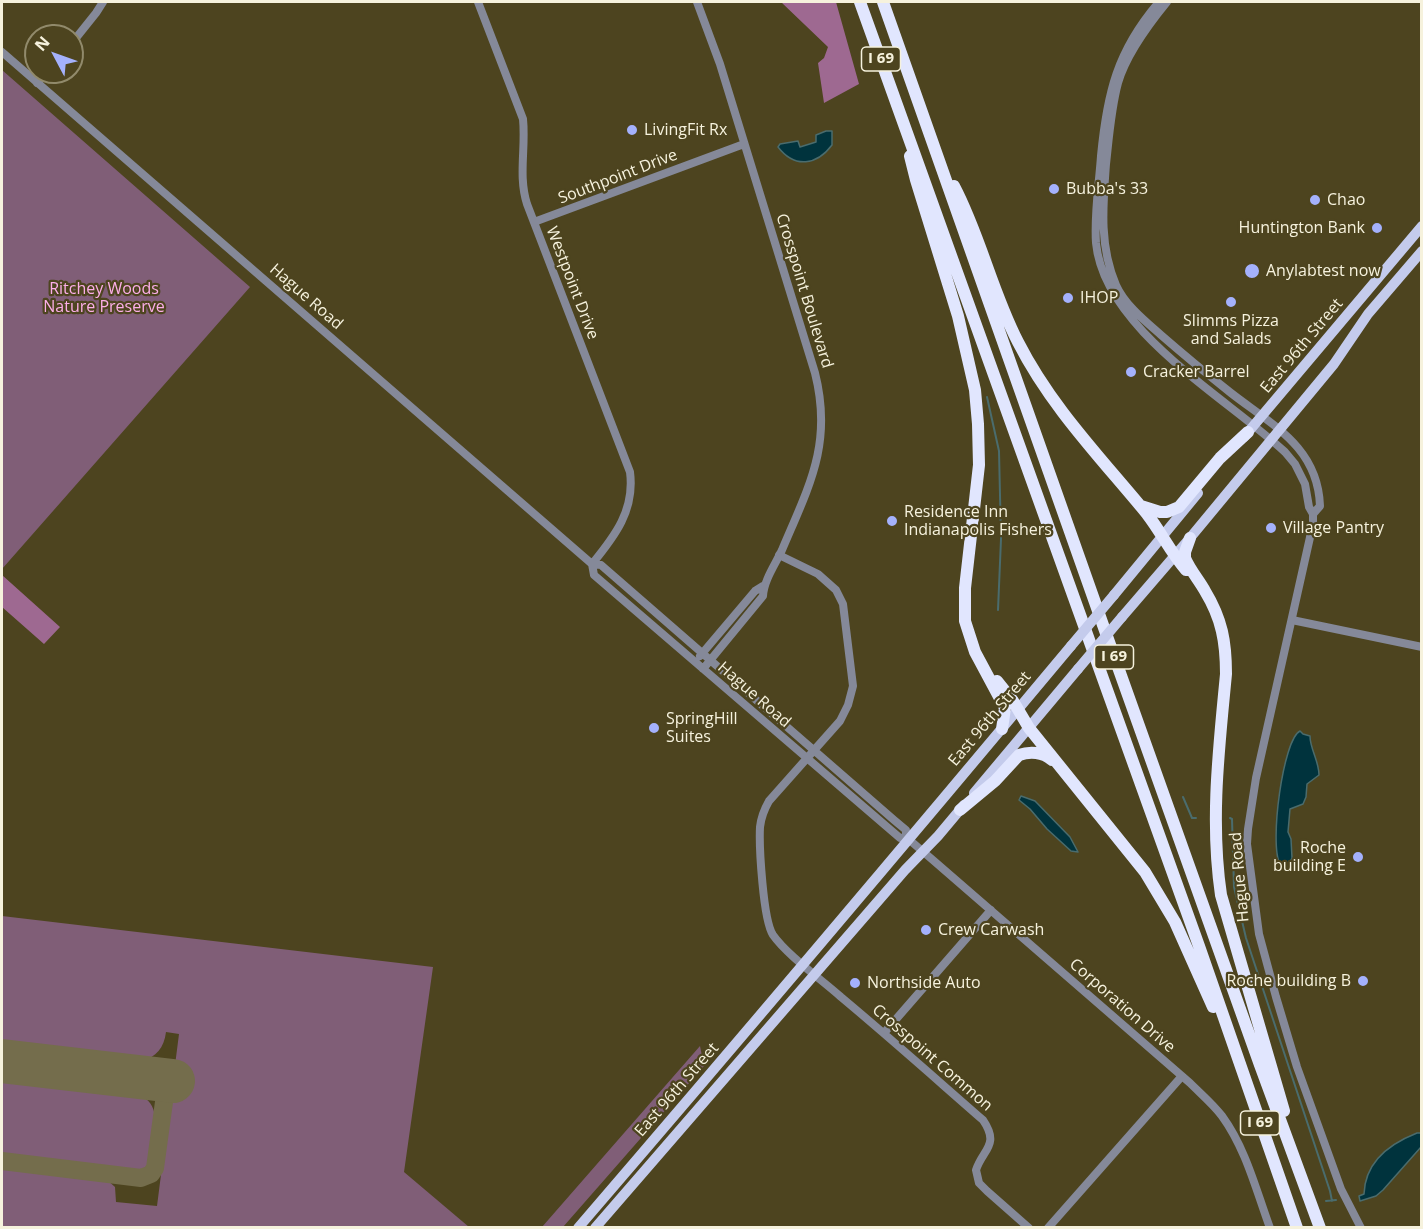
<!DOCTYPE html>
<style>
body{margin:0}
#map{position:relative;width:1423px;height:1229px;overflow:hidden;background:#4d441f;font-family:"Open Sans",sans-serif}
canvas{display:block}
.frame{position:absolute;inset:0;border:3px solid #f6f2dd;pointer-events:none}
.north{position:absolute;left:24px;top:24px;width:60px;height:60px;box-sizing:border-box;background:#4d441f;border:2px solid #918a6b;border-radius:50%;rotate:311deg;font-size:16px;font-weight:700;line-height:24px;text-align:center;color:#f6f2dd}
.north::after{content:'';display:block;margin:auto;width:21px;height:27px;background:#a4b1fc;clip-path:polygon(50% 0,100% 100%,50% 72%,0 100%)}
</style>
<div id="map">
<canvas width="1423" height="1229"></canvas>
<div class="frame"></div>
<div class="north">N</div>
</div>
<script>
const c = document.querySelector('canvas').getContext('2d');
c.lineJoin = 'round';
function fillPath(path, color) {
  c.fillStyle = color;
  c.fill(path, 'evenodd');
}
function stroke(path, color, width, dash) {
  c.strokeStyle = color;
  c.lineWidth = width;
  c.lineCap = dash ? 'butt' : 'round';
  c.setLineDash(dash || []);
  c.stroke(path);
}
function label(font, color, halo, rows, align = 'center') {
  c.font = font + ' "Open Sans",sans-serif';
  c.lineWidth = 4.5;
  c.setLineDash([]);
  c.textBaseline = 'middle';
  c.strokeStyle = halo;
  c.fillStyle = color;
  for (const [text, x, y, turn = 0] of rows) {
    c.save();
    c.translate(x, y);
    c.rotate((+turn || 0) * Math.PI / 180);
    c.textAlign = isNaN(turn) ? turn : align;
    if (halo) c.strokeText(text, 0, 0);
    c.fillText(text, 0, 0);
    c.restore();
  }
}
fillPath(new Path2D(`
 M2,70L250,287L2,569Z
 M2,916L433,967L404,1172L469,1227H2V1167L106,1179L115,1187L116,1202L157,1206L179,1034L166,1032C164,1048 156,1057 142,1061L2,1045Z
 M700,1046L704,1066L563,1227H542Z
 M2,1076L135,1092C159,1103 156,1118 153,1140C152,1148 151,1156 149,1164L144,1169L134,1171L2,1156Z`), '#805e77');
fillPath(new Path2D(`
 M781,2H836L859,84L824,103L818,63L824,58L828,47Z
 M2,575L60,627L44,644L2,607Z`), '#9e6991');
const water = new Path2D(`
 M826,131H832V145C817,165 795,169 778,147L780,144L798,141L800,147L816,142V135Z
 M1300,731L1303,734L1310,736C1310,749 1319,761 1319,775L1307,784L1306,797L1303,804L1290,809L1288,832L1291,839L1292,858L1286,870C1284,869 1281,867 1280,864C1269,845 1283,739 1300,731Z
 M1021,796L1035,801L1070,837L1078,852L1071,851L1047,829L1030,809L1019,800Z
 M1417,1133H1421V1147L1383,1190L1376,1196L1360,1201L1359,1196L1364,1194C1365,1163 1389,1144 1417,1133Z`);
fillPath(water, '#00333d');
stroke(water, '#4a6c6d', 1.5);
stroke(new Path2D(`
 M987,397L999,451L1001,539L998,610
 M1183,797L1192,818H1196
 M1230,818L1232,819L1234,887L1246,938L1330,1191L1332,1201
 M1326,1201L1336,1200`), '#4a6c6d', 2);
stroke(new Path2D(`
 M2,1161L141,1178L151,1174L155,1168L167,1080`), '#746d4c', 18);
stroke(new Path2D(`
 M2,1061L173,1081`), '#746d4c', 44);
stroke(new Path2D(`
 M478,2L523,119C526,148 518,176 527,204L630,472C635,510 615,536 592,564
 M697,2L720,64L815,373C833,444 809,486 782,550C775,565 764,580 763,596L703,669
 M1159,2C1117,51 1107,93 1101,156C1099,185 1094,214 1096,243C1104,329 1226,397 1285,452L1295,464L1305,484L1309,507L1313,514V524L1256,778L1248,829L1247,844L1259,934L1276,997L1297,1067L1341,1189L1361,1228
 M1167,2C1149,24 1126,55 1118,83C1111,109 1109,137 1106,164C1103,205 1099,246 1116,285C1125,305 1145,321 1161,335C1184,355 1207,374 1231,393C1272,425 1318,447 1320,506L1313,514
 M72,43L96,13L103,2
 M2,52L592,564L601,565L894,820L906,830V837
 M37,83L47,72
 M534,222L744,144
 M779,555L818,574L836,590L843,604L853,686L848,705L840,721L769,801C765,808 761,818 760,827C759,846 763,920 773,935C787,955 822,980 841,997C889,1037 936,1079 983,1120C1000,1145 983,1149 976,1170L979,1183L987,1191L1029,1228
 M592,564L594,575L900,838L906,837L934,861L1190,1083C1201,1094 1213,1104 1222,1116C1246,1149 1256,1190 1270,1228
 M1292,620L1422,647
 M700,656L755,591L763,586
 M884,1033L991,910
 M1048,1228L1182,1076`), '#858999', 8);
stroke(new Path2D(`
 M1244,437L1422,226
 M1114,595L1198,493
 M1122,617L1190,538L1334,364L1368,314L1422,251
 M974,793L1078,669
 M578,1228C744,1035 908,841 1071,646
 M595,1228L905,870L938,836L964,805`), '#c4cbec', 10);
stroke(new Path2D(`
 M860,2L1199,946L1297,1228
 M883,2L1103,625L1260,1065L1320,1228
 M910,156L916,180L958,316L975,390L978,424L979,465L965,588V621L975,652L1005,708L1002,729
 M954,186C980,235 992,292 1018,342C1051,407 1101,458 1147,514C1161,532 1171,553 1186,570
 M1141,506L1160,512H1167L1179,507L1220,458L1248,432
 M1190,538L1185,552V558C1190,570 1199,580 1205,591C1222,619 1226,642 1226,674C1219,748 1210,821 1221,895L1284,1111
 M997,681L1013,701L1029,728L1145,872L1175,922L1213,1007
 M960,810L995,781L1019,755C1030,751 1043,752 1052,760`), '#e1e6fe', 12);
stroke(new Path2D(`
 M1071,646L1114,595
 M1078,669L1122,617`), '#c4cbec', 10);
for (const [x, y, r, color] of [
 [632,130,6,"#a4b1fc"],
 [1054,189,6,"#a4b1fc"],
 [1315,200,6,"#a4b1fc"],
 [1377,228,6,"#a4b1fc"],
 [1252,271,8,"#a4b1fc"],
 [1068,298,6,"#a4b1fc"],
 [1231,302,6,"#a4b1fc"],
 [1131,372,6,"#a4b1fc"],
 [892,521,6,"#a4b1fc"],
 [1271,528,6,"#a4b1fc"],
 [654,728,6,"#a4b1fc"],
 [1358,857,6,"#a4b1fc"],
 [926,930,6,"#a4b1fc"],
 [1363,981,6,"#a4b1fc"],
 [855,983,6,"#a4b1fc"]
]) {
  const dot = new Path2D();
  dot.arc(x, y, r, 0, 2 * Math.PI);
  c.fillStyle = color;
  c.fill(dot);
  stroke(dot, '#4d441f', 2);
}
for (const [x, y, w] of [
 [881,59,39],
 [1114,657,39],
 [1260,1123,39]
]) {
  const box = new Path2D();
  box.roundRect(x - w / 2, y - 12, w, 24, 4.5);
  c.fillStyle = '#4d441f';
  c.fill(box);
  stroke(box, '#f6f2dd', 1.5);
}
label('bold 15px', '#f6f2dd', null, [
 ["I 69",881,59],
 ["I 69",1114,657],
 ["I 69",1260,1123]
]);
label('16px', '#f6f2dd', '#4d441f', [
 ["LivingFit Rx",644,130],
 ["Bubba's 33",1066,189],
 ["Chao",1327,200],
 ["Huntington Bank",1365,228,"right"],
 ["Anylabtest now",1266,271],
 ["IHOP",1080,298],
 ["Slimms Pizza",1231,321,"center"],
 ["and Salads",1231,339,"center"],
 ["Cracker Barrel",1143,372],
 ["Residence Inn",904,512],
 ["Indianapolis Fishers",904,530],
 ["Village Pantry",1283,528],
 ["SpringHill",666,719],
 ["Suites",666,737],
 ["Roche",1346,848,"right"],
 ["building E",1346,866,"right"],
 ["Crew Carwash",938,930],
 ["Roche building B",1351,981,"right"],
 ["Northside Auto",867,983]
], 'left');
label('16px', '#f6f2dd', '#4d441f', [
 ["Southpoint Drive",618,177,-21],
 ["Westpoint Drive",572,283,69],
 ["Crosspoint Boulevard",804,291,73],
 ["Hague Road",306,297,41],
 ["East 96th Street",1302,346,-50],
 ["Hague Road",754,695,41],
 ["East 96th Street",990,719,-50],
 ["Hague Road",1240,877,-95],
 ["Corporation Drive",1122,1006,41],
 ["Crosspoint Common",932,1058,41],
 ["East 96th Street",677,1090,-49]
]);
label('16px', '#fcaee8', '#4d441f', [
 ["Ritchey Woods",104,289],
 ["Nature Preserve",104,307]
]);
</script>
